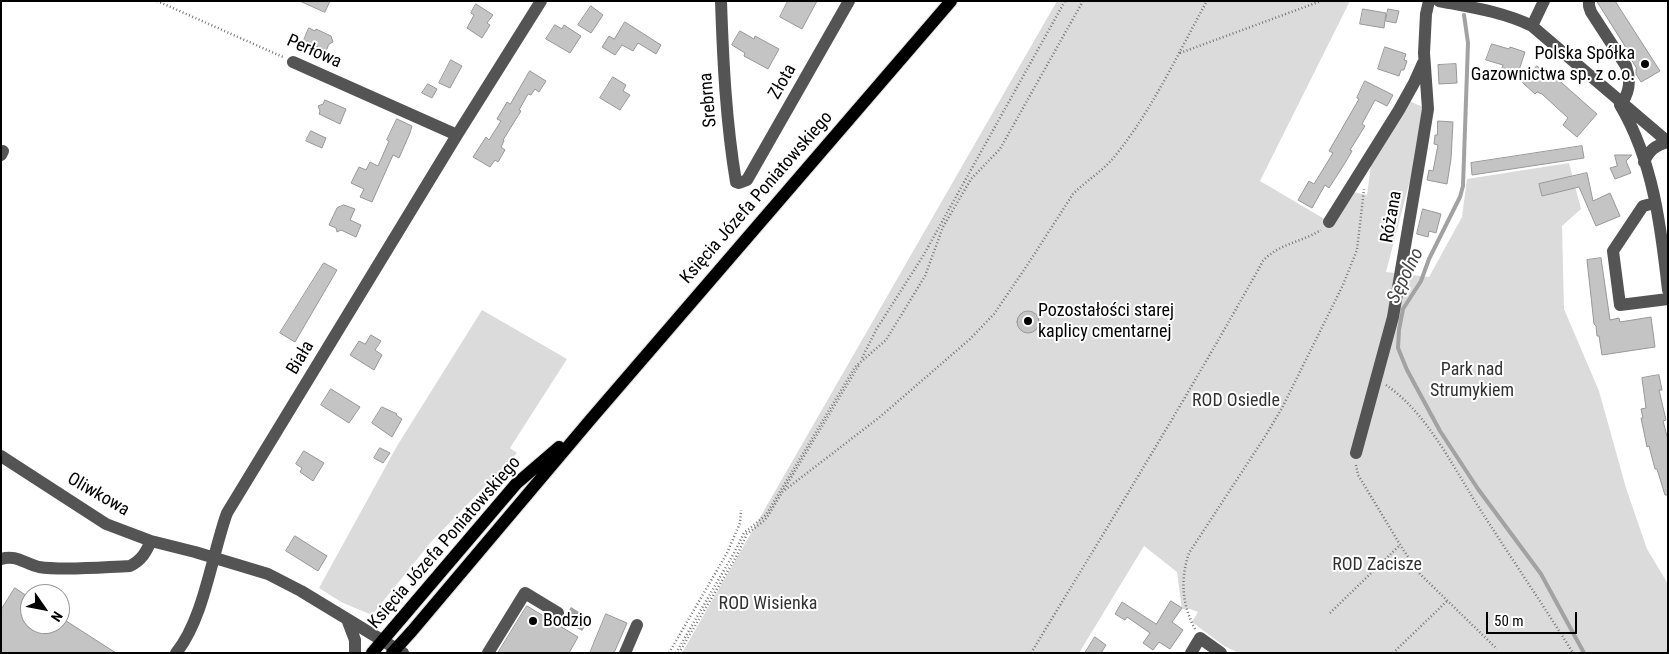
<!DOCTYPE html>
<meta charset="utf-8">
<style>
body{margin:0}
#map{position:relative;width:1669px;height:654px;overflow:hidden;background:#fff;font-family:"Roboto Condensed",sans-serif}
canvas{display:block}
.frame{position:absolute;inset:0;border:2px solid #000;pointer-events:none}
.north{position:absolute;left:20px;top:584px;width:50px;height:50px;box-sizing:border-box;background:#fff;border:1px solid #999;border-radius:50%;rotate:123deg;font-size:14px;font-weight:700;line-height:20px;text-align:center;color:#000}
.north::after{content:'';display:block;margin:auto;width:18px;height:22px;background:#000;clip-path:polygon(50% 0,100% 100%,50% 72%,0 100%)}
.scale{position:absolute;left:1486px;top:612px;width:91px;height:22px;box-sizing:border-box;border:2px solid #000;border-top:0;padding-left:6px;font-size:15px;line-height:18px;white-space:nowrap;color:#000;-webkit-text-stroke:4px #fff;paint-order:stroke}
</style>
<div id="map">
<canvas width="1669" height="654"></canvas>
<div class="frame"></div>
<div class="north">N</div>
<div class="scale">50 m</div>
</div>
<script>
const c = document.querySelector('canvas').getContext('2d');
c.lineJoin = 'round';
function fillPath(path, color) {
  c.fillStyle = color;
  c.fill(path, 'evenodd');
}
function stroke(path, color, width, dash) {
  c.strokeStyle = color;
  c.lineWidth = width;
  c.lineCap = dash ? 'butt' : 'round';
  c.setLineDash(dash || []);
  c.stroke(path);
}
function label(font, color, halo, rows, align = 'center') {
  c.font = font + ' "Roboto Condensed",sans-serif';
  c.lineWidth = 4;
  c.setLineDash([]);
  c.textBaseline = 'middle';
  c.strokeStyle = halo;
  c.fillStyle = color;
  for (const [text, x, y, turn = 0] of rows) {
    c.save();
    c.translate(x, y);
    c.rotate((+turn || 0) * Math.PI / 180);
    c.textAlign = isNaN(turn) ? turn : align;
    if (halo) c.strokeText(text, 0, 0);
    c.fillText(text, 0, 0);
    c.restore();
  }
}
fillPath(new Path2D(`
 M1057,1H1350L1260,181L1333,224L1353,192L1367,195L1371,165L1409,101L1423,107L1415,161L1386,272L1429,277L1462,217L1467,179L1569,163L1581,209L1562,226L1564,309L1599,391L1626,488L1647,549L1668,584V653H1239L1224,646L1192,622L1198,612L1190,609H1182L1177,572L1144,546L1079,653H682Z
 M482,310L567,359L510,448L517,453L431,542L372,615L341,602L319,588L397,446Z`), '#dbdbdb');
fillPath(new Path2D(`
 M571,607L590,619L582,631L563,619Z`), '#a2a2a2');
stroke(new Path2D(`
 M1464,15L1468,43L1463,186L1460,197L1429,259L1421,281L1403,309L1399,330L1398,348L1407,370L1440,431L1478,489L1541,574L1584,653`), '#a2a2a2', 4);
const building = new Path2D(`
 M300,1H330L325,12Z
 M788,1H817L802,29L780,17Z
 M1597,1H1615L1660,71L1641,82L1636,74V69H1637L1631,59L1632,58Z
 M476,4L493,15L487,23L490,25L482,38L467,28L474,15L471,13Z
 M591,6L603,15L591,33L578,25Z
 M1363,9L1386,13L1384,28L1360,24Z
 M1388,9L1399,11L1396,23L1386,21Z
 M625,22L661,45L656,54L638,43L633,51L622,45L615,55L602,47L609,36L614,39Z
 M555,25L562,29L564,25L581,36L570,53L546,39Z
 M309,28L315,31L316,29L331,36L333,42L329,44L326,51L304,40Z
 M740,31L754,39L755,36L779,49L768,69L744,56L745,53L732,45Z
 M1492,44L1509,49L1510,47L1525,52L1518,73L1502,68L1503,65L1486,60Z
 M1385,47L1406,54L1404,60L1407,61L1404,70H1401L1399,76L1378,69Z
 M451,60L462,66L450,88L439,83Z
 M1456,64L1457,83L1439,84L1438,65Z
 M1537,66L1543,71L1545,68L1597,114L1577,137L1563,125L1568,118L1542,94L1537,92L1535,94L1523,83Z
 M530,71L546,81L539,92L535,89L531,95L528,94L519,110L521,111L503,140L504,141L501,147L505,150L498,162L495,160L490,167L473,157L486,137L489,140L501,121L497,119L507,102L510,104Z
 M613,77L626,85L623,91L630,95L620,110L600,98Z
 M1365,81L1393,95L1387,106L1375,100L1362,124L1365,126L1350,150L1352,151L1345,163L1329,188L1325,185L1312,208L1298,200L1309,181L1314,184L1333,153L1329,151L1359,99L1357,98Z
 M428,84L437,89L432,98L422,93Z
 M325,100L346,109L340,124L319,114L320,111L318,106L323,104Z
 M397,119L412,126L410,133L399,158L393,155L372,202L360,197L364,189L351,183L359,167L366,170L370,162L378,166L389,141L387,140Z
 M1438,121L1453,122L1451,159L1447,184L1427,180L1429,170L1433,171L1438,145L1434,144L1435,135H1437Z
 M311,131L326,138L322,148L306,141Z
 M1582,146L1584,158L1472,175L1471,163Z
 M1615,155H1632L1626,161L1631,173L1615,179L1610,168L1617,166Z
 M1587,173L1593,201L1610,193L1620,216L1596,226L1579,187L1542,196L1539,184Z
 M344,205L355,209L350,220L361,225L356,237L341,230L337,232L336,228L329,225L337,208Z
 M1423,209L1441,214L1436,233L1429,231L1428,237L1417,234Z
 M1601,258L1610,320L1619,318L1620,322L1651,317L1655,347L1602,355L1599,336H1597L1596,326L1594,324L1587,260Z
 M324,263L337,270L295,342L280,333Z
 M1017 322a11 11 0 1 1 22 0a11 11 0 1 1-22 0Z
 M371,335L381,341L375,350L382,355L374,370L350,355L359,341L365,344Z
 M1659,375L1662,390H1659L1666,420L1663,421L1668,440V495H1665L1657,469H1655L1649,446L1647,447L1641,418H1643L1641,409L1646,408L1642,378Z
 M331,389L360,407L349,423L321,405Z
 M382,407L397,414L396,415L402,419L392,437L372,423Z
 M380,448L390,453L383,463L374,458Z
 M304,451L324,463L313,481L300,472L302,468L296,464Z
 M295,536L327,556L318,571L286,551Z
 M15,588L30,598V624H60V617L116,653H1V610Z
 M1171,601L1182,608L1172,622L1183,630L1170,649L1159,642L1153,650L1143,643L1150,633L1127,617L1125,620L1115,614L1122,602L1156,624Z
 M527,606L578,637L569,653H498Z
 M606,614L627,623L614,653H590Z
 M1095,637L1106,645L1101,653H1085Z`);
fillPath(building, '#c4c4c4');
stroke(building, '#989898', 1);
const major = new Path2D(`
 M372,653L516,484L559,447
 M392,653L412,631L591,419L951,1`);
stroke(major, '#dbdbdb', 14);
stroke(new Path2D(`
 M157,1L283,57
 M1180,53L1321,1
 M862,358L876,330L923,256L1065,1
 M1386,385C1427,413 1452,465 1478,506C1509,555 1542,603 1573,653
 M1356,465L1358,475L1404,551L1420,574L1497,649
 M785,490L881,416L970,339L994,314L1028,264L1073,194C1087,180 1103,171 1115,156C1153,109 1178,53 1207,1
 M1330,613L1400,545
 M1195,629C1182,605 1180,579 1189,553L1266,435L1282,408L1343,285L1357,250L1364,189
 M669,653L727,553L740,523L741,510
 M676,653L734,553L744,533L766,515L855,367L886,340L925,276L943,227L971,179L1000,149L1083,1
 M679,653L736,557L747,534L765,520L769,514L859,365
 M1031,653C1110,523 1189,394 1263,261C1278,244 1302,242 1321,230
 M1393,653L1447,601`), '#767676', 2.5, [1, 2.5]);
stroke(new Path2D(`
 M721,1C723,61 726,122 736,182L739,183L747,180L849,1
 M1439,1C1470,7 1504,12 1532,26L1668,142
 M1589,1V6L1591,12L1626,66C1631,80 1630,91 1622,103
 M1532,26L1544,1
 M293,62L457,135
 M1620,105C1653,160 1661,227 1668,290
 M1,155L3,151
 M1644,162C1649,150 1656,145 1668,142
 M1655,203L1643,206L1613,251L1620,305L1668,299
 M1329,222L1399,110L1414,83L1423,63
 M1356,453L1393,317L1421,152L1428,109L1424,53L1426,14L1429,1
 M1,456L106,524L151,541L195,552L268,574L301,591L403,653
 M1,559C16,554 25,564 39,567C64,571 104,567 130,566C142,560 146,552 151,541
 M347,619L355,640V653
 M176,653C204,619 212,554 227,513L457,135L541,1
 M488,653L525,593L558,613
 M625,653L637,625
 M1191,653L1200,638L1221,653`), '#545454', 12);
stroke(major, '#000', 12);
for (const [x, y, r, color] of [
 [1645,64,5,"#000"],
 [1028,321,5,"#000"],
 [533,621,5,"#000"]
]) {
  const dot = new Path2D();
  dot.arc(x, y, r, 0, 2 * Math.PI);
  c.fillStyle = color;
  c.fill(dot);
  stroke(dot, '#fff', 2);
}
label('18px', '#000', '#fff', [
 ["Perłowa",314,52,24],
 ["Złota",783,82,-60],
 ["Srebrna",709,100,-95],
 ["Księcia Józefa Poniatowskiego",757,198,-49],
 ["Różana",1392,217,-80],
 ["Biała",301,358,-59],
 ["Oliwkowa",98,495,30],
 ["Księcia Józefa Poniatowskiego",445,543,-49]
]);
label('18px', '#000', '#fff', [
 ["Polska Spółka",1635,54,"right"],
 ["Gazownictwa sp. z o.o.",1635,75,"right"],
 ["Pozostałości starej",1038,311],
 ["kaplicy cmentarnej",1038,332],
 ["Bodzio",543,621]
], 'left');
label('18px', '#323232', '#fff', [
 ["Park nad",1472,370],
 ["Strumykiem",1472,391],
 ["ROD Osiedle",1236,401],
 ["ROD Zacisze",1377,565],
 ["ROD Wisienka",768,604]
]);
label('italic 19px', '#434343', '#fff', [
 ["Sępolno",1406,276,-64]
]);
</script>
